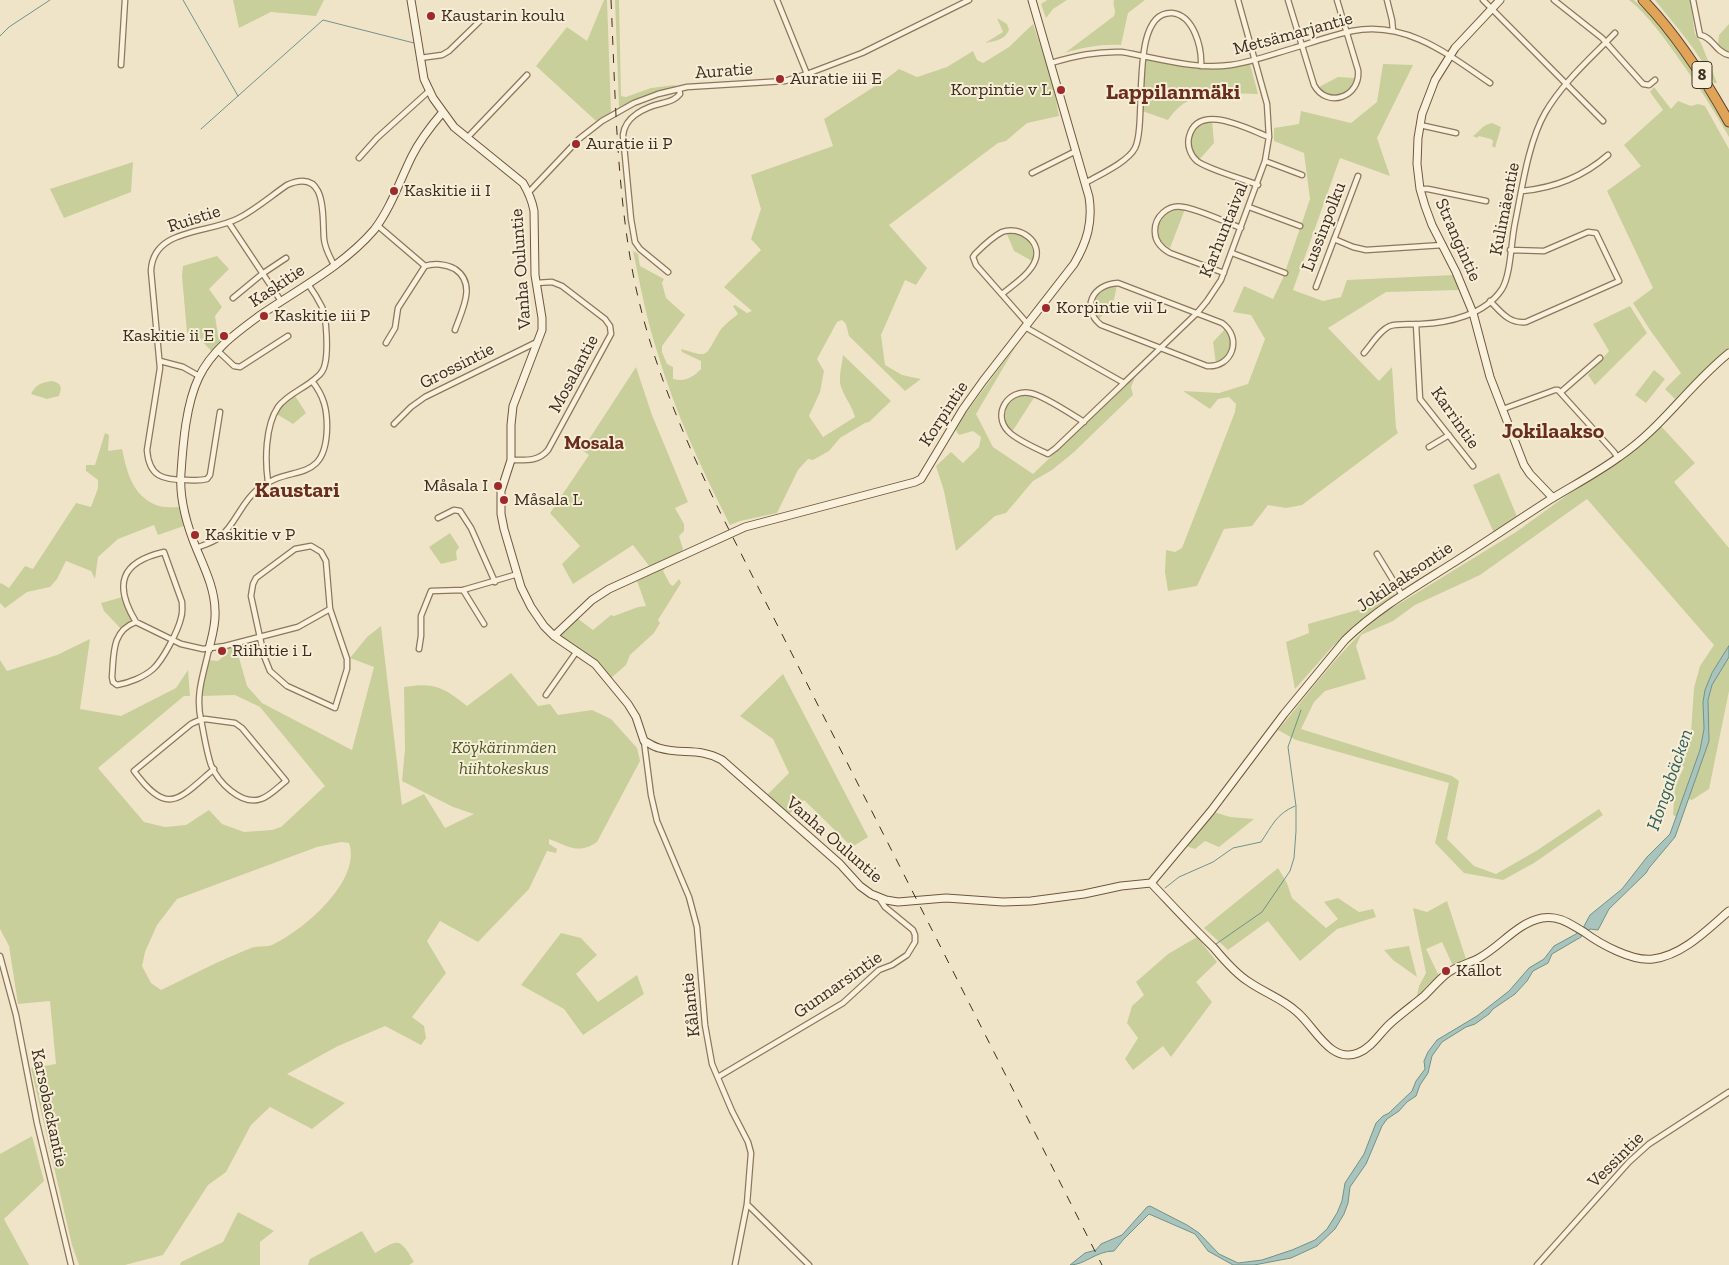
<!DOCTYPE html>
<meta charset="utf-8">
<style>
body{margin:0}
canvas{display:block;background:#f0e4c8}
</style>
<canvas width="1729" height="1265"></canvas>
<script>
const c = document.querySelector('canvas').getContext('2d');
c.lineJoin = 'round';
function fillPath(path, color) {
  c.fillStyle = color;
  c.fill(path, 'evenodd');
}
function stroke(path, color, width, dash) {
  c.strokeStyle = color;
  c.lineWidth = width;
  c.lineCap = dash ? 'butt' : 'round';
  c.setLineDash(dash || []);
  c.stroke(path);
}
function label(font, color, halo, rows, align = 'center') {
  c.font = font + ' "Zilla Slab",serif';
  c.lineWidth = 4;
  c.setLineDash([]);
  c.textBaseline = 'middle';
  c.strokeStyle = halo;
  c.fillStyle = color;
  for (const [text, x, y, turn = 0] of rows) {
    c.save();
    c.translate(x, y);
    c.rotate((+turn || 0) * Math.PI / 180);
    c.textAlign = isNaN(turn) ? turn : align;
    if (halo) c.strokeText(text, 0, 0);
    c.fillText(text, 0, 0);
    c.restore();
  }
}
fillPath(new Path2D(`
 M233,0H324L316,16L271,12L239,28Z
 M604,0H607L611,112L596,121L536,66L567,27L587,41Z
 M615,0H619L621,96L626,97L651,88L675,85L676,86L619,107Z
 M1047,0H1067L1053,9L1046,18L1041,4Z
 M1114,0H1145L1128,13L1121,45C1102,44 1084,47 1065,53L1114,16C1117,10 1112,6 1114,0Z
 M1629,0H1634L1648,13L1676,44L1714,101L1729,128V137C1714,110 1697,84 1679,59C1664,38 1649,16 1629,0Z
 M1655,0H1690L1695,34L1701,43L1717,83H1714C1698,50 1677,28 1655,0Z
 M997,18L1007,24L1009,30C1005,40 995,41 985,43L1003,32Z
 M1033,24L1052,79L1059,116L1027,123L1006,141L998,143L889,225L927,268L916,285L905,280L881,335L885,365L902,375L921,379L905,391L849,336L846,324L842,320L837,322L817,359L824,371L820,392L809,416L823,437L855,417C852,406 845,398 841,387C838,378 842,365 843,355L891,401L869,422L865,423L840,438L829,451L813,460L808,459L798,470L777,513L740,521L730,525C701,468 674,410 656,348C646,317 640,284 633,251L638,254L640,266L664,279L662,283L666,298L685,315L662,346V352L667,364L673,367V379C686,382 693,377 701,369V361L682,352L681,349C709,357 704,358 718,334C722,326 731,320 738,314L733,306L735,305L747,313L752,311L724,287L761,250L751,239L761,209L751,175L833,146L824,119L886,79L899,69L917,77L947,67L973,51L977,60L983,63L1009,47Z
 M1729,24V51H1725L1718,44L1719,35Z
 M1148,59C1183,64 1215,71 1250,64L1258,94C1223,93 1190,87 1168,120L1142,111L1145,60Z
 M1383,64L1413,65L1377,138L1390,176L1340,158L1293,290L1323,301L1341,297L1347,280L1453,275L1460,290L1386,292L1328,328L1379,381L1392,367L1396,428L1398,433L1302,505L1286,508L1268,505L1252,526L1224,529L1197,586L1168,591L1165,572L1166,550L1175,552L1182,548L1235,412L1236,404L1229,397L1218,399L1210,409L1183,391L1219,393L1248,384L1265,339L1251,315L1233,312L1244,286L1273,299L1283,278L1310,199L1304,153L1274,141V128L1299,124L1301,111L1351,123L1377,102Z
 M1338,77L1356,78C1349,96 1332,103 1317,88Z
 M1654,87L1671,109L1678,101L1691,106L1698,104L1705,106L1729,149V348L1720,355L1675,399L1665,389L1681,373L1650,330L1633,303L1653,288L1607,191L1641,166L1624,145L1663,110L1650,92Z
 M1212,120L1214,143L1199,160C1182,144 1191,125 1212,120Z
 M1492,123L1501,127L1495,148L1492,146L1493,141L1491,139L1479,136L1477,138L1473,136C1482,130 1480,126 1492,123Z
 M133,162L131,192L64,218L50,189Z
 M1174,209H1185L1170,248L1163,244L1159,237L1158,225L1163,214Z
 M1006,232L1018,233L1031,241L1036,254L1034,262L1014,251Z
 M217,256L229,269L209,289L222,307L215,316L218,335L224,343L214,354L200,339L187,333L182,276L183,266Z
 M1117,285L1113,304L1098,320L1093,309L1095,296L1107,286Z
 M1630,306L1647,333L1595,385L1588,375L1609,351L1593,324Z
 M1226,328C1236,344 1231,355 1216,364L1213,342Z
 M1016,346L976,414L993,447L1033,474L1136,375L1131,387L1133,395L1073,453L1052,470L1033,481L1006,513L995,516L956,551L944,491L936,466L951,452L963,463L979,447L981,437L973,431L959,435L955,429L956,426Z
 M636,367L652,415L688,502L675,508L684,524V531L679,536L683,549L682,551L650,567L633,545L573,584L562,564L580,546L550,513L589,455L582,450Z
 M1654,370L1665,379L1646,403L1635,395Z
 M52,381C62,383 62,388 59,396L47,399L31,394C35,385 42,382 52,381Z
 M294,394L306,413L293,424L275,413L279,405Z
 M1028,395L1035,396L1012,432C998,415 1007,397 1028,395Z
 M1660,425L1695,463L1674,482L1729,548V646L1720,662L1703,702L1704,729L1700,751L1677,817L1673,815L1675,786L1684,767L1680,764L1691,733L1694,688L1700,666L1714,645L1587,499L1480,575L1415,605L1393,621L1361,635L1356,646L1366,679L1325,691L1314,702L1301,729L1452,776L1459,781L1447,839L1474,866L1496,874L1536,851L1599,809L1603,815L1534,863L1503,880L1464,873L1435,843L1449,783L1296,740L1278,730C1312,690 1343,645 1384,613L1516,532L1581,485L1643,444Z
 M105,433L109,435L108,451L122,449C127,472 132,495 156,505C162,508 173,507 180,507L184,526L158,535L154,525L118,539L98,557L95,579L91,571L66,561L57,579L50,587L27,592L5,608L0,603V584L1,583L9,588L25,566L33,569L76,503L91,507L98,488V480L86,471V465H95Z
 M1499,473L1518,519L1494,533L1473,485Z
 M450,533L459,547L456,552L457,560L441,564L429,547Z
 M667,566L663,571L670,584L673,586L679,579L681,583L658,620L660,623L654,633L630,655L626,665L611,678L587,654L558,637L577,618L593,630L611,615L614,616L638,607L646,606L637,581Z
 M1396,593L1333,646L1295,689L1286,642L1309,633L1308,624L1368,607Z
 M126,596L136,622L122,630L104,611L101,603Z
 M381,626L402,805L424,794L445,828L474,814L453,807L402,781L405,749L404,687C435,682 443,687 467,706L511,673L538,706L550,704L558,715L592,710L611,719L637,748L640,761L597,842C578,855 568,846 549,839V844L557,849L556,853L547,851L529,889L478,942L440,921L427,941L446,973L412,1017L424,1026L426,1038L421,1045L385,1026L338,1046L287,1074L345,1103L312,1129L270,1107L251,1125L226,1172L208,1185L163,1255L125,1265H79L72,1245L31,1068L56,1064L50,1001L18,1004L9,946L0,929V660L7,671L57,655L90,639L80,709L121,716L176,688L188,670L190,696H184L98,768L144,822L165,827L186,825L209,810L222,824L244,832L272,830L281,827L325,786L260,707L235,695L201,696L202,684L210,660L218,661L225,655L226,648L236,647L247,686L262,703L352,750L374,667L350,658L367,637ZM341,842L349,843C362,881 303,930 274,944C267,948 258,945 251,948C220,960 190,976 161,990L151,983L142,966L145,952L157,925L177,899L317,847Z
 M1729,657V691L1709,789L1692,800L1688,799L1709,741L1708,700L1712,685Z
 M783,674L868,837L852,847L804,800L787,816L766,796L789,773L773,739L740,716Z
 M1211,811L1230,817L1254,819L1219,847L1205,841L1195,849L1183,845Z
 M1278,868L1287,883L1292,898L1326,928L1338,919L1324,902L1338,898L1359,912L1373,909L1376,917L1337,929L1300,961L1268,921L1228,950L1204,928Z
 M1447,901L1466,959L1453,966L1442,942L1426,949L1439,976L1416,1000L1419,986L1426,973L1413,908L1427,912Z
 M561,933L581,938L597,955L576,974L598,1002L637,975L644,994L583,1035L564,1009L521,985Z
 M1197,937L1217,962L1196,982L1212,1002L1171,1057L1163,1046L1133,1070L1125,1059L1138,1038L1127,1023L1132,1006L1144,995L1136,982L1168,954Z
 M1409,946L1417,977L1393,960L1384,950Z
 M32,1136L44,1181L4,1219L29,1265H0V1154Z
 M238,1212L274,1231L260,1242V1265H180L181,1262L223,1242Z
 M362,1231L375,1253C398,1240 399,1236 414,1262L409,1265H308L310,1259Z`), '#c9cf9b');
const water = new Path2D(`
 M1729,646V657L1712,685L1708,700L1709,741L1675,837L1649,868L1646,873L1609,909L1598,930L1590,929L1581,937L1552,954L1548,963L1533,971L1527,981L1515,994L1493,1009L1489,1014L1475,1024L1466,1027L1442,1042L1432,1056L1428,1073L1420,1085L1416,1096L1407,1102L1399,1111L1387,1119L1382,1126L1366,1164L1350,1187L1348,1203L1344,1214L1335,1229L1317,1246L1291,1258L1254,1265H1233L1208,1251L1195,1234L1149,1214L1123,1240L1114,1251C1096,1251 1085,1265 1070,1265L1085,1253L1096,1250L1101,1244L1122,1235L1147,1207L1150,1206L1187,1225L1199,1233L1219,1254L1238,1263L1262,1260L1292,1250L1315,1240L1327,1229L1337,1213L1342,1201L1345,1183L1364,1154L1376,1123L1383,1116L1389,1113L1412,1091L1416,1081L1425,1069L1424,1061L1428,1052L1437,1040L1477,1016L1509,991L1529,968L1544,959L1554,946L1576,934L1583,928L1590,915L1622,889L1647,857L1670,834L1700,750L1704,729L1703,702L1705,690L1712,673Z`);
fillPath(water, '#a9c4bc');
stroke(water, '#6f938a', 1);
stroke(new Path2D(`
 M183,0L238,96
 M0,36L9,27L50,0
 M201,129L323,20L414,43
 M1165,888L1179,877L1213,862L1233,848L1261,842C1272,826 1276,814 1295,806
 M1216,944L1262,912L1290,871L1294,858L1296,831V806L1288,747L1301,710`), '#6f938a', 1);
const street = new Path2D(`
 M777,0L807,74
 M1288,0L1314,85C1327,109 1361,97 1358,70L1337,0
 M1387,0L1392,20L1393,31
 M1483,0L1603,121
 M1554,0L1602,38L1643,84L1649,85L1655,80
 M1693,0L1700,35C1713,37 1715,52 1729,55
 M420,58L442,55L449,51L483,18
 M1051,63C1075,56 1097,51 1122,52C1157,58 1195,70 1231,65C1252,62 1273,54 1294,48C1313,42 1333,35 1352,31C1406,20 1449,55 1490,83
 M121,65L125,0
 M1420,125L1456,133
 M467,138L527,75
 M359,158L377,138L429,91
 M1265,161L1302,175
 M1032,173L1076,151
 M1085,183C1099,175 1128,162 1135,148C1148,122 1128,11 1172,13C1194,15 1202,48 1201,66
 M1258,185C1243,179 1207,169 1197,161C1190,155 1187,145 1189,137C1198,101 1249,130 1269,137
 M1420,189H1428L1486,201
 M1522,191C1554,188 1584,176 1608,155
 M529,192L579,139L602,121L634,103L658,94L687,87L785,81L807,74L862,53L969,0
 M1249,207L1300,226
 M229,223L281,301
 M377,225L425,266C434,263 446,264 455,269C477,284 462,310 455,330
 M1334,239L1353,247L1366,250L1443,245
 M1232,253L1285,273
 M668,272L640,249L635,242L631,219L623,135C625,116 646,107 663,103C670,101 675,100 680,94L679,89
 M1224,273L1170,253C1161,248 1155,242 1155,232C1154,217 1168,204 1183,207C1198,209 1225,222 1241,228
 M1118,283L1222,323C1243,338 1232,368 1207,366L1101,325C1080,308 1093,284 1118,283Z
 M1316,287L1358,176
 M1002,294C1013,285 1030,274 1035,261C1043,242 1020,225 1002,232C992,237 983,246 975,254L973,257L976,265L1027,323
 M233,298L262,274L286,258
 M1490,301C1501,312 1509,324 1526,322L1619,281L1596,233L1588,232L1544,251L1510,250
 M1416,324L1420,399L1473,466
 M1025,327L1124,383L1197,313L1207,301L1221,280L1265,161L1269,137L1267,104L1238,0
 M386,343L395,328L398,308L425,266
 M217,350L234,366L240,367L288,336
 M1364,353C1371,345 1380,330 1390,326C1399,323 1411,325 1421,324C1448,323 1485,315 1502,289C1511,274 1511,241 1515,223C1522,189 1528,143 1545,113C1563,82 1591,58 1615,33
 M160,361L183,367L199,376
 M1561,392L1600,358
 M1503,409L1555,390H1558L1614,452L1618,458
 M220,412L210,475L207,479C200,481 194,480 187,480C163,480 149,477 147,450L160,368L151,271C153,227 210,234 239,218C256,209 271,196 287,185C328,167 322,216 324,239C325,249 330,257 334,265
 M1084,422C1071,414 1043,395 1030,393C1008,389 992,414 1008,431C1015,439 1037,449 1048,454L1056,448L1124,383
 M394,424L411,407L425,397L537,342
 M1429,447L1449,435
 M511,460C525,460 538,462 548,450L611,334L610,326L605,319L562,286L552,282L536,283
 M268,482C265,461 265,426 278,407C287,394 306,388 317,377C321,374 324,369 325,364C328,352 327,318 322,307C318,299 313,291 308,284
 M438,518L454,510L460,511L471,528L495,582
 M311,546L321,552L326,561L330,609L347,659V669L335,708L287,686L270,671L264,656L251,596L253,584L256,578L260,575L295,549Z
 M196,548C204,545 214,542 220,537C235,525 242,501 258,489C290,463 326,486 327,427C327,409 324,396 312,381
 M1377,554L1402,595
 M463,590L484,624
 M136,622C111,631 114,655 112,677L113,682L117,685C129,683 144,677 153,669C163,660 178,631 181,618C183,612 182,608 182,602L164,552C121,562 113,584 136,622L181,644L203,649L225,646L298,627L330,609
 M209,649C204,673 195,694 201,720C204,734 206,750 211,765C218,782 241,806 261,799C270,796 278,787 286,781L242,728L235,723L205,719C200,720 196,721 191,724L134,771C168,817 178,800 214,769
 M419,649L421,636V616L431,591L463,590L518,574
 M546,695L577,651
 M644,741L651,795L657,821L689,897L697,927L705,1025L712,1064L732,1111L748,1142L751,1153L747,1204L735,1265
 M0,956L16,1015L37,1123L71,1265
 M718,1077L843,1003L879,970L892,965L907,955L915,942V935L913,930L885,907L879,898
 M747,1204L809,1265
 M1537,1265L1629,1162L1649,1144L1729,1092`);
const secondary = new Path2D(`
 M411,0L424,79L433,98L454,127L523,183C529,193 532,200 534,211L535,275L542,318V330L513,406L511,425V460L501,491V514L504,529L521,587L531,607L544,626L554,636L595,664L628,704L636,717L644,741C649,743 654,747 659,748C682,755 699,747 722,760L840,864L860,886L871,894L886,900L898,902L946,898L1003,902L1031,901L1084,894L1121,886L1151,883C1172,905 1192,927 1214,948C1224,960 1236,974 1249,982C1265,993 1283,999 1297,1012C1315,1027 1330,1064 1358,1053C1373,1047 1380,1032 1392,1022C1402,1013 1413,1005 1424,996C1431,989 1438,981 1445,975C1456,966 1468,964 1479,958C1501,946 1517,923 1542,918C1559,915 1570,924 1584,932C1600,944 1633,962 1653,959C1683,955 1707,930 1729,911
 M1500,0L1455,48L1435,80L1422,114L1418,138L1417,164L1420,189L1425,206L1432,225L1456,272L1473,313L1490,377L1524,465L1530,474L1553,498
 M554,636L592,600L609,589L745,527L915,482L921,479L963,409L983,381L1074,264C1087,242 1093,222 1089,197L1032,0
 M209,649C212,636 216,624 215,611C215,590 205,569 197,550C187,526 179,499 181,473C183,443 186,404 199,377C212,350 236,333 259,316C298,289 343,266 374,230C391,208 400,180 412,156C420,140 431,126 442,113
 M1151,883L1211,811L1284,714L1345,640C1377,609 1415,587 1453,563C1486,542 1518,520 1551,499C1574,485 1597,473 1619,457C1661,429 1689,385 1729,353`);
const highway = new Path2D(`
 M1643,0C1678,36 1705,79 1729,122`);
stroke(street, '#8d765c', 7);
stroke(secondary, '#6f573f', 9);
stroke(highway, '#5b4430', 11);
stroke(street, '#faf1dc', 4.5);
stroke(secondary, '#faf1dc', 7);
stroke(highway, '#e0a458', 9);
stroke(new Path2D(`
 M611,0C615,86 616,172 630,257C645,348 681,432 721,514L1102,1265`), '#3d2e20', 1, [9, 9]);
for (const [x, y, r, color] of [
 [431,16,5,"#9e2a2b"],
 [780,79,5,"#9e2a2b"],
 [1061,90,5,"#9e2a2b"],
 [576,144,5,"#9e2a2b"],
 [394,191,5,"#9e2a2b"],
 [1046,308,5,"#9e2a2b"],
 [264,316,5,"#9e2a2b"],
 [224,336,5,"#9e2a2b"],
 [498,486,5,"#9e2a2b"],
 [504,500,5,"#9e2a2b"],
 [195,535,5,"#9e2a2b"],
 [222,651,5,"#9e2a2b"],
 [1446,971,5,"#9e2a2b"]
]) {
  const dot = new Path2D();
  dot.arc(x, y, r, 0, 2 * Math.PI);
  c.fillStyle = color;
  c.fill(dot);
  stroke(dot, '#f7eed8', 2);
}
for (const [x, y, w] of [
 [1702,75,20]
]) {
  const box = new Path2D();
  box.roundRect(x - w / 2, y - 13.5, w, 27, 4);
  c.fillStyle = '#f7eed8';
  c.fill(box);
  stroke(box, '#3d2e20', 1);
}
label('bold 16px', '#3d2e20', null, [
 ["8",1702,75]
]);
label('18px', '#3d2e20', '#f7eed8', [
 ["Kaustarin koulu",441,16],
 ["Auratie iii E",790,79],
 ["Korpintie v L",1051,90,"right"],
 ["Auratie ii P",586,144],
 ["Kaskitie ii I",404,191],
 ["Korpintie vii L",1056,308],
 ["Kaskitie iii P",274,316],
 ["Kaskitie ii E",214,336,"right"],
 ["Måsala I",488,486,"right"],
 ["Måsala L",514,500],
 ["Kaskitie v P",205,535],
 ["Riihitie i L",232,651],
 ["Kallot",1456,971]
], 'left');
label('18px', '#3d2e20', '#f7eed8', [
 ["Metsämarjantie",1293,34,-15],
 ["Auratie",724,71,-4],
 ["Kulimäentie",1505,209,-79],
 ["Ruistie",194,219,-18],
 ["Lussinpolku",1324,227,-69],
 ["Karhuntaival",1224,230,-68],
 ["Strangintie",1458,240,66],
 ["Vanha Ouluntie",521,269,-94],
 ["Kaskitie",277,286,-34],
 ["Grossintie",457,366,-27],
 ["Mosalantie",574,374,-62],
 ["Korpintie",944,414,-57],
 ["Karrintie",1455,418,55],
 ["Jokilaaksontie",1405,577,-34],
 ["Vanha Ouluntie",834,840,41],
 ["Gunnarsintie",838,985,-35],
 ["Kålantie",691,1005,-96],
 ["Karsobackantie",49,1108,78],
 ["Vessintie",1616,1160,-45]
]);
label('italic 18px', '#4d5a26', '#f7eed8', [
 ["Köykärinmäen",504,748],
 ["hiihtokeskus",504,769]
]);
label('bold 19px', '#6b2e1e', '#f7eed8', [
 ["Mosala",594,444]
]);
label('italic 19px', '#2f5d5a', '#f7eed8', [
 ["Hongabäcken",1670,780,-71]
]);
label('bold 22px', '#6b2e1e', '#f7eed8', [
 ["Lappilanmäki",1173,93],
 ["Jokilaakso",1553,432],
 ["Kaustari",297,491]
]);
</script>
